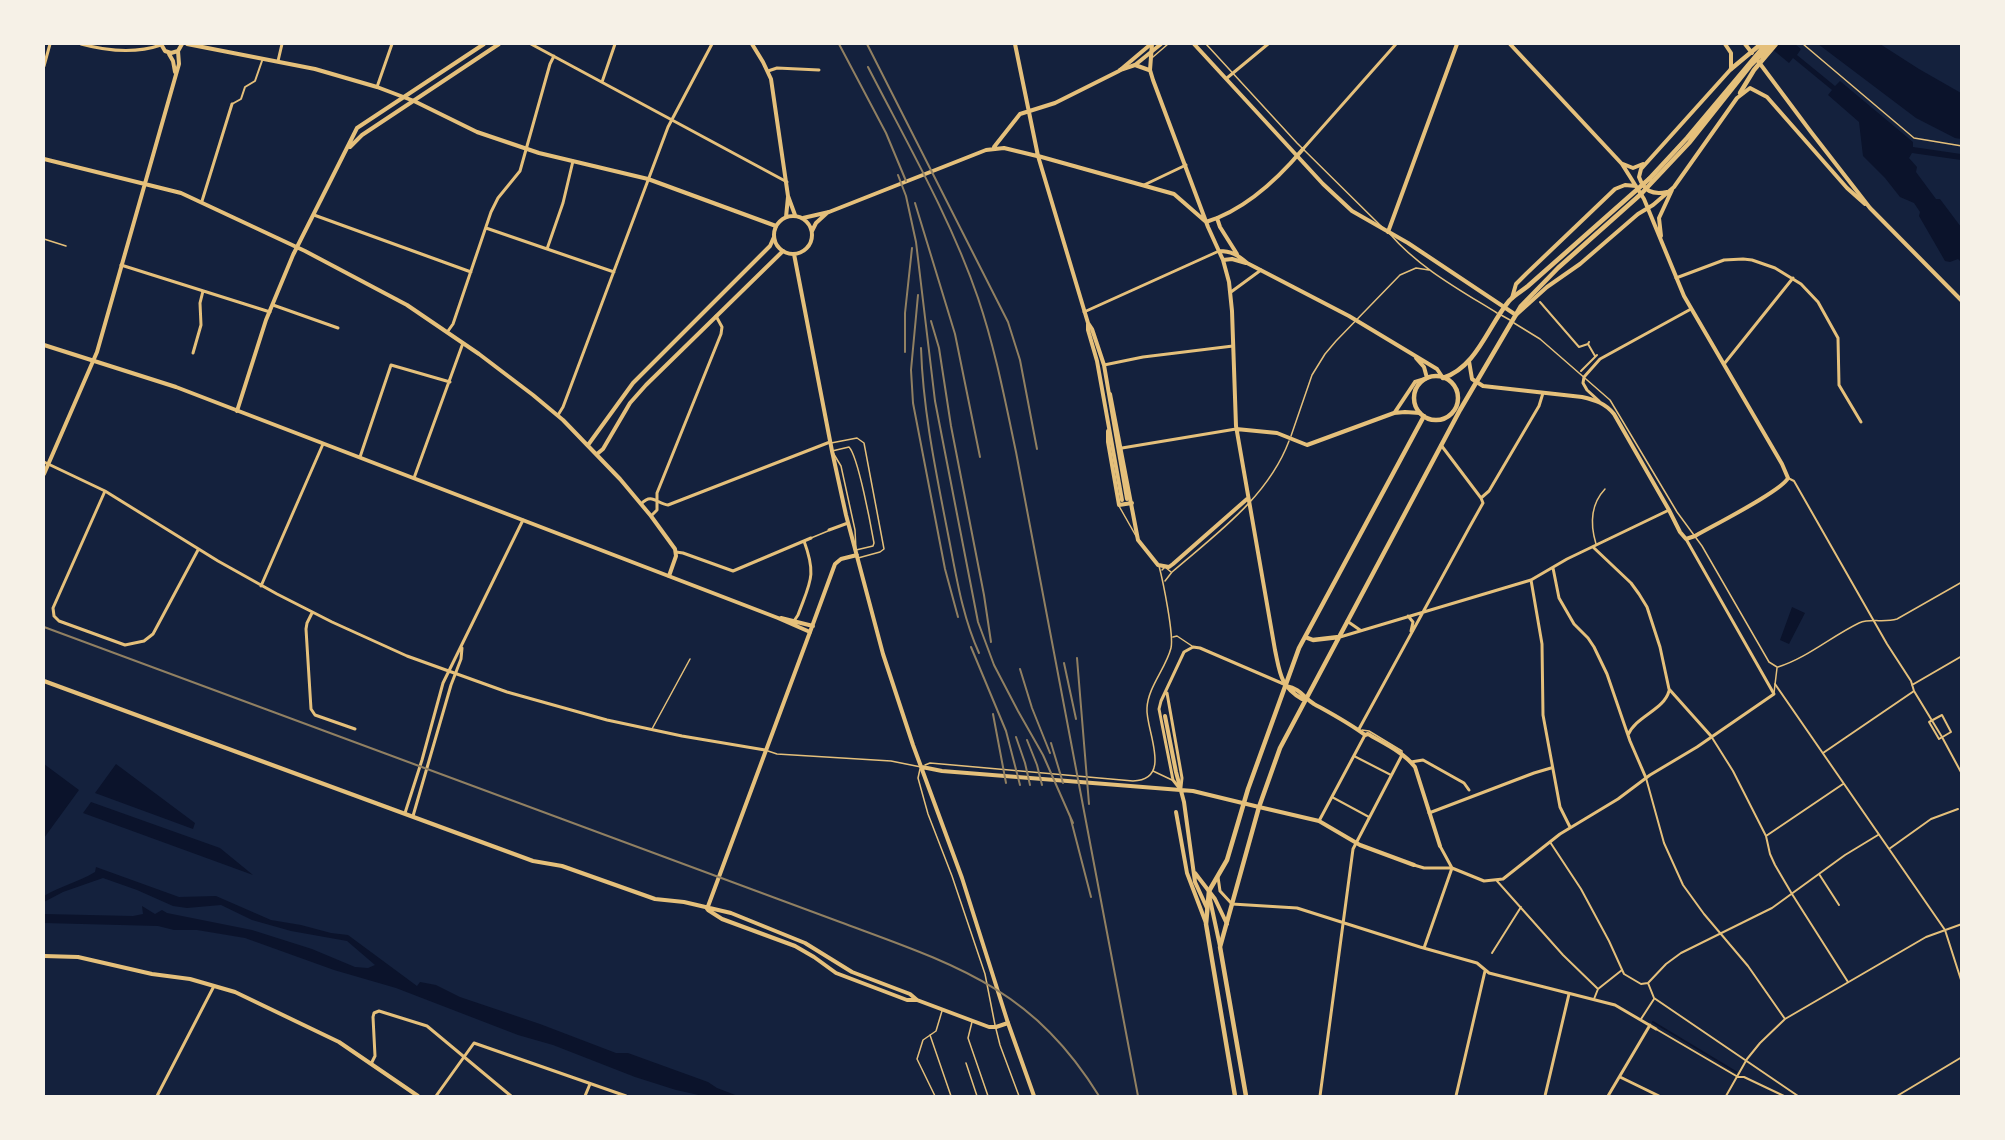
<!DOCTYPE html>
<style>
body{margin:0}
#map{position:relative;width:2005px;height:1140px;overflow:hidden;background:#14213d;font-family:"PT Sans",sans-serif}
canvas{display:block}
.frame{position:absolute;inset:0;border:45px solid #f6f1e7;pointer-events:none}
</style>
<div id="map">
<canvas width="2005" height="1140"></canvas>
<div class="frame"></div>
</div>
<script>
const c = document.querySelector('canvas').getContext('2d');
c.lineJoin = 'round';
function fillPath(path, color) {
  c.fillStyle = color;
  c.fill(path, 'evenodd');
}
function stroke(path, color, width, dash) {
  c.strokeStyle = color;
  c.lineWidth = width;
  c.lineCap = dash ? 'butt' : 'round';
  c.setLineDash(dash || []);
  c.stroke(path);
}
fillPath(new Path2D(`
 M1766,44H1795L1801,49L1797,55L1835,86L1840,81L1913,142V147L1961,154V160L1912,153L1909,158L1917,167L1916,172L1936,199H1940L1961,227V262L1958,259L1950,262L1945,261L1919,216L1920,212L1914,203L1900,197L1885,178L1863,156L1859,122L1828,95L1832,90L1793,58L1789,63Z
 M1818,44H1880L1919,69L1961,93V139L1955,138L1916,118Z
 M1792,607L1805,613L1789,644L1780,640Z
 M44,764L79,790L44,838Z
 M116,764L195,823L193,829L95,793Z
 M91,802L220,848L253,875L83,813Z
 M96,867L179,897L216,896L271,920L301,925L331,933L348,935L417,986L420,982L436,985L460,997L540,1024L616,1053H628L708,1082L717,1088L738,1096H703L676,1090L635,1077L553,1045L518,1035L396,988L334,970L245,938L197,930H174L158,926L44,923V914L133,916L143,914L142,906L155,914L162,910L167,913L252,930L312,949L355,967L368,968L375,965L347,941L291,931L252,920L221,905L187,908L173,906L137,890L103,878L63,892L44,902V896C60,886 79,882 95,872Z`), '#0b132b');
stroke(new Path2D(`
 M1653,1022L1736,1072`), '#0b132b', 2);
stroke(new Path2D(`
 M1206,44L1297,143L1382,227
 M1803,44L1914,138L1962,146
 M1153,57L1168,44
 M1390,234C1418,267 1460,290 1497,313
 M44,239L66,246
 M1501,315L1510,320
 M1514,323L1540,339L1610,400L1677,512L1702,546L1769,662L1777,667
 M1291,436L1312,375L1325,354L1336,341L1400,275L1416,268L1429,270
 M831,443L857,438L864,443L884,549L880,552L858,558
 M849,447C858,456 871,526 874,543L873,546L856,550L855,530L841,466L832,451Z
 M1119,506L1136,536
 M811,538L828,531
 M1596,544C1590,524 1590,505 1605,489
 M1162,570L1165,567L1171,572
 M1165,581L1172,572C1216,534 1268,497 1289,441
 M1173,637L1177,636L1192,646
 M1778,667C1807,658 1832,636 1859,623C1871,618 1884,623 1897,619L1962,582
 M1774,693L1777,668
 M652,729L690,659
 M1362,730L1369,731L1402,751V754
 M768,751L777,754L891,761L921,767
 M925,765L930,763L953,765L1133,781C1174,780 1145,729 1147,708C1148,687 1166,668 1171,648C1174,635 1163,581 1159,566
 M920,769L918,778L928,814L952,876L985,974L995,1025
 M1153,771L1172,780
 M972,1022L968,1038L988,1096
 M996,1029L1000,1045L1019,1096
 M930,1035L951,1096
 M966,1063L977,1096
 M935,1096L917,1059L923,1040L936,1031L942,1011`), '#e5c07b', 1.5);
stroke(new Path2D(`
 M232,104L241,99L245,87L255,81L263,58
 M1540,302L1579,347L1588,344
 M1589,342L1588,344L1595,356
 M1581,371L1597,355
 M1788,478L1794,481L1887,644L1911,681L1914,691L1942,737L1962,774
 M1775,684L1945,930L1962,983
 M1912,685L1962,656
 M1942,715L1951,732L1939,739L1929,722Z
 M1711,736L1733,771L1766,836L1770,854L1775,865L1792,894L1848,982
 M1823,753L1914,691
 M1354,756L1391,775
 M1646,778L1664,843L1683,885L1704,914L1748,966L1785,1019
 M1332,797L1369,817
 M1766,836L1843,784
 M1550,842L1581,889L1609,941L1624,974L1641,984L1648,983
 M1889,849L1931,819L1958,809
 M1819,874L1839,905
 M1497,881L1563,955L1598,989
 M1492,953L1521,907
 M1648,983L1666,964L1681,953L1772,908L1845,855L1878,835
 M1648,983L1654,998L1798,1096
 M1594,999L1598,989L1622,970
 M1641,1019L1654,999
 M1656,1029L1738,1077H1744L1784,1096
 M1726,1096L1747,1059L1760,1043L1785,1019L1926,937L1962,924
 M1897,1096L1962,1057`), '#e5c07b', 2);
stroke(new Path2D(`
 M81,44C107,51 135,54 161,45
 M531,44L787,182
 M278,61L282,44
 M44,66L50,44
 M768,71L777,68L819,70
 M1227,78L1268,44
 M602,82L615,44
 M377,87L392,44
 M1303,149L1396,44
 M1144,185L1186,165
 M202,201L232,104
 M314,215L471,272
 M486,228L614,272
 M547,249L563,203L573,161
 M121,265L270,312
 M1676,278L1724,260L1743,259L1752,260L1775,268L1801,284L1818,302L1838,338L1839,385L1861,422
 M1231,292L1261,270
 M273,305L338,328
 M1084,312L1219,251
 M448,331L453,324L491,212L498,198L520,171L550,64L554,56
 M193,353L201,325L200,303L203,291
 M1724,364L1793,278
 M1104,365L1143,357L1233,346
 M1599,401L1587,390L1583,383L1584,377L1600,359L1691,309
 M558,415L563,407L668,127L712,44
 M1441,445L1481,498
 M1122,448L1236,429
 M360,457L391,365L450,382
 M44,462L105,491L218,561L277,594L332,622L407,656L507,692L607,720L682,736L765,750
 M414,478L463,343
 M105,491L53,608L54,616L59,621L125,645L144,641L153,634L198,550
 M1481,498L1489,491L1539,406L1543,393
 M641,504C652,492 657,504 668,505L830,442
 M651,516L657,510V493L721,334L722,327L716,316
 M829,530L848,523
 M1593,547L1631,583L1639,594L1647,607L1660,647L1669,689L1711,736
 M676,552L683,553L733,571L811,538
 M1553,568L1559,598L1574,624L1588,638L1594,647L1607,674L1630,741L1646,778
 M1531,580L1542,644L1543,715L1560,807L1570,827
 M261,586L323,444
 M312,613L307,623L306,629L311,709L315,715L355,729
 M1408,616L1413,622L1411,631
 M794,621L798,615C810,582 817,576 804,541
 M1347,621L1360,630
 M1340,637L1531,580L1567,559L1669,510
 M1167,693L1182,778L1181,787
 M1359,729L1469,528L1483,503L1481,498
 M1628,735C1636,716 1664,710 1669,691
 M1411,762L1423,760L1464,783L1469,790
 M1180,789L1173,780L1159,709L1161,701L1184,652L1193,647L1200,648L1286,685
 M405,813L422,760L443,683L523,520
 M1429,813L1534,773L1551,768
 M413,816L451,685L461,659L462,648
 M1319,821L1365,735
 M1440,846L1452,868
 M1414,865L1424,868H1452
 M1452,868L1484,881L1503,879L1560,834L1618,799L1650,775L1697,747L1774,694L1686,539
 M1218,877L1220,891L1232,904L1297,908L1420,947L1477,963L1489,973L1615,1005L1656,1029
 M1424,948L1452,868
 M371,1064L375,1056L373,1017L374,1013L379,1011L427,1026L511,1096
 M1620,1077L1659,1096
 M157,1096L214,986
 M436,1096L474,1043L626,1096
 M585,1096L590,1084
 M1320,1096L1353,849L1402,755
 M1456,1096L1485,971
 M1545,1096L1569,994
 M1608,1096L1650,1025`), '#e5c07b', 3);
stroke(new Path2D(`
 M161,44L165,51L171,53L178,51L182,44
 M187,44L315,69L377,87L414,101L477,132L539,153L648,179L776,226
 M1152,44L1150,70L1153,80L1208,227L1223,260L1229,282L1232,311L1236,426L1275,650C1280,673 1280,686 1302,699L1306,698
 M169,54L173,61L175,72
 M1120,70L1135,65L1149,70
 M1038,156L1174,194L1205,221
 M44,159L181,193L305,251L407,305L479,354L533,395L563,420L620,479L651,516L675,549L676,556L669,576
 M1623,164L1633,168L1643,164
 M1667,192C1652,195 1644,191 1639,177L1641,169L1731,69V53L1725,44
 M1217,218L1220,227L1237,254
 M1206,222C1245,210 1277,180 1303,149
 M1388,232L1457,44
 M1661,236L1659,218L1672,190
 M1219,251C1231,251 1238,255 1247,263L1349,316L1437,369L1443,378
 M1223,260L1232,259L1246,263
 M1512,298L1516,284L1526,274L1615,189L1625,185L1636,186
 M1517,314L1547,287L1580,264L1638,214L1653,205L1674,187L1737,98L1750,88L1767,97L1847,188L1865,204
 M1416,358L1424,367L1427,378
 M1469,361L1472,379L1483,386L1582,397C1595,400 1605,403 1614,414L1669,510L1680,532L1686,539L1695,536C1712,526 1782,491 1788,478L1782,464L1684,296L1644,199L1622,164L1510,44
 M1110,394L1138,540L1158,565L1169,567L1173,564L1247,499
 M1395,412L1415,382L1425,379
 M1236,429L1277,433L1307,445L1394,413L1405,412L1420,413
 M1108,431V442L1119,505L1132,503
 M588,445L633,383L770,246L774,237
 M597,454L603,449L630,403L646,385L783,251
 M44,474L97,352L179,64L178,51
 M44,681L533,861L562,866L655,899L684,902L731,913L805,943L852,972L910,994L917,1000L989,1027H996L1008,1023
 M1286,686C1301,689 1303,697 1314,704C1332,714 1349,723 1365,735L1368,734C1385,744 1403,752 1415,767L1440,846
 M1259,807L1319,821L1360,845L1414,865
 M707,909L810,632
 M708,910L722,919L795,946L814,957L836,973L907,1000H916
 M44,956L78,957L152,974L190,979L235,992L339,1042L418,1096`), '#e5c07b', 4);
stroke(new Path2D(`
 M752,44L763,62L771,79L788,196L795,215
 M1015,44L1038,156L1088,323L1092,329L1104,365L1127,499
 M1194,44L1323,184L1352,211L1408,243L1516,315
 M1745,44L1752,53
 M1758,61L1811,132L1870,208L1962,301
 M1135,65L1161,44
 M350,147L362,135L499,44
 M994,147L1020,114L1055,103L1119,71L1151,44
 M774 235a19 19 0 1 1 38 0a19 19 0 1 1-38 0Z
 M786,217L788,197
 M803,218L829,212L986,150L1004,148L1037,156
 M812,231L816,223L828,212
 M794,254L832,451L846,515L883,654L913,745L962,878L1008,1023L1034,1096
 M1088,324V330L1097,361L1122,500
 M44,345L176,387L778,618L810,632L835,564L841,559L857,555
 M237,411L266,320L293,255L357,128L484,44
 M781,618L813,626
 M1165,716L1176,772L1184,802L1195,882L1207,908
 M922,767L942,771L1193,791L1259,807
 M1176,812L1187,873L1206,923
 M1195,873L1215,899L1227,924
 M1209,895L1220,946`), '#e5c07b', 4);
stroke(new Path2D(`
 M1414 398a22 22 0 1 1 44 0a22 22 0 1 1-44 0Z
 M1443,378C1477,367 1488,326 1509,301C1514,295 1522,291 1528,286L1649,179
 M1305,637L1313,640L1339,637
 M1235,1096L1206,924L1209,891L1227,860L1248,789L1299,648L1424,416
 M1246,1096L1220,947L1259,807L1280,748L1460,410L1521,306L1558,268L1641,194`), '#e5c07b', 4.5);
stroke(new Path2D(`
 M1731,69L1761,44
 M1740,93L1754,70L1776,44
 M1649,179L1687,138L1766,44
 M1641,194L1689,143L1750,66L1772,44`), '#e5c07b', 4.5);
stroke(new Path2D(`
 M839,44L886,133L906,181
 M867,44L1008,322L1020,360L1037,449
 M868,67C906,141 951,219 978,298C995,348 1005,400 1016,452L1138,1096
 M898,175L906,196L916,242L935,401L978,622L994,665L1018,711L1043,755L1073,823
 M915,203L955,334L980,457
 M918,295L911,370L913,403L945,569L958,617
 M931,321L939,348L951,426L984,595L991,642
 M921,348C923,411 936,472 948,534C956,574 962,616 979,653
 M905,352V313L912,248
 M44,627L840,922C953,964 1032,987 1099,1096
 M971,647L1006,731L1020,785
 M1077,658L1089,804
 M1064,663L1076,719
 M1020,669L1032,708L1050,753
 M993,714L1006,783
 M1016,737L1025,763L1030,785
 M1027,740L1037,765L1042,785
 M1051,743L1063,783
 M1070,816L1091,897`), '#918062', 2);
</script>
